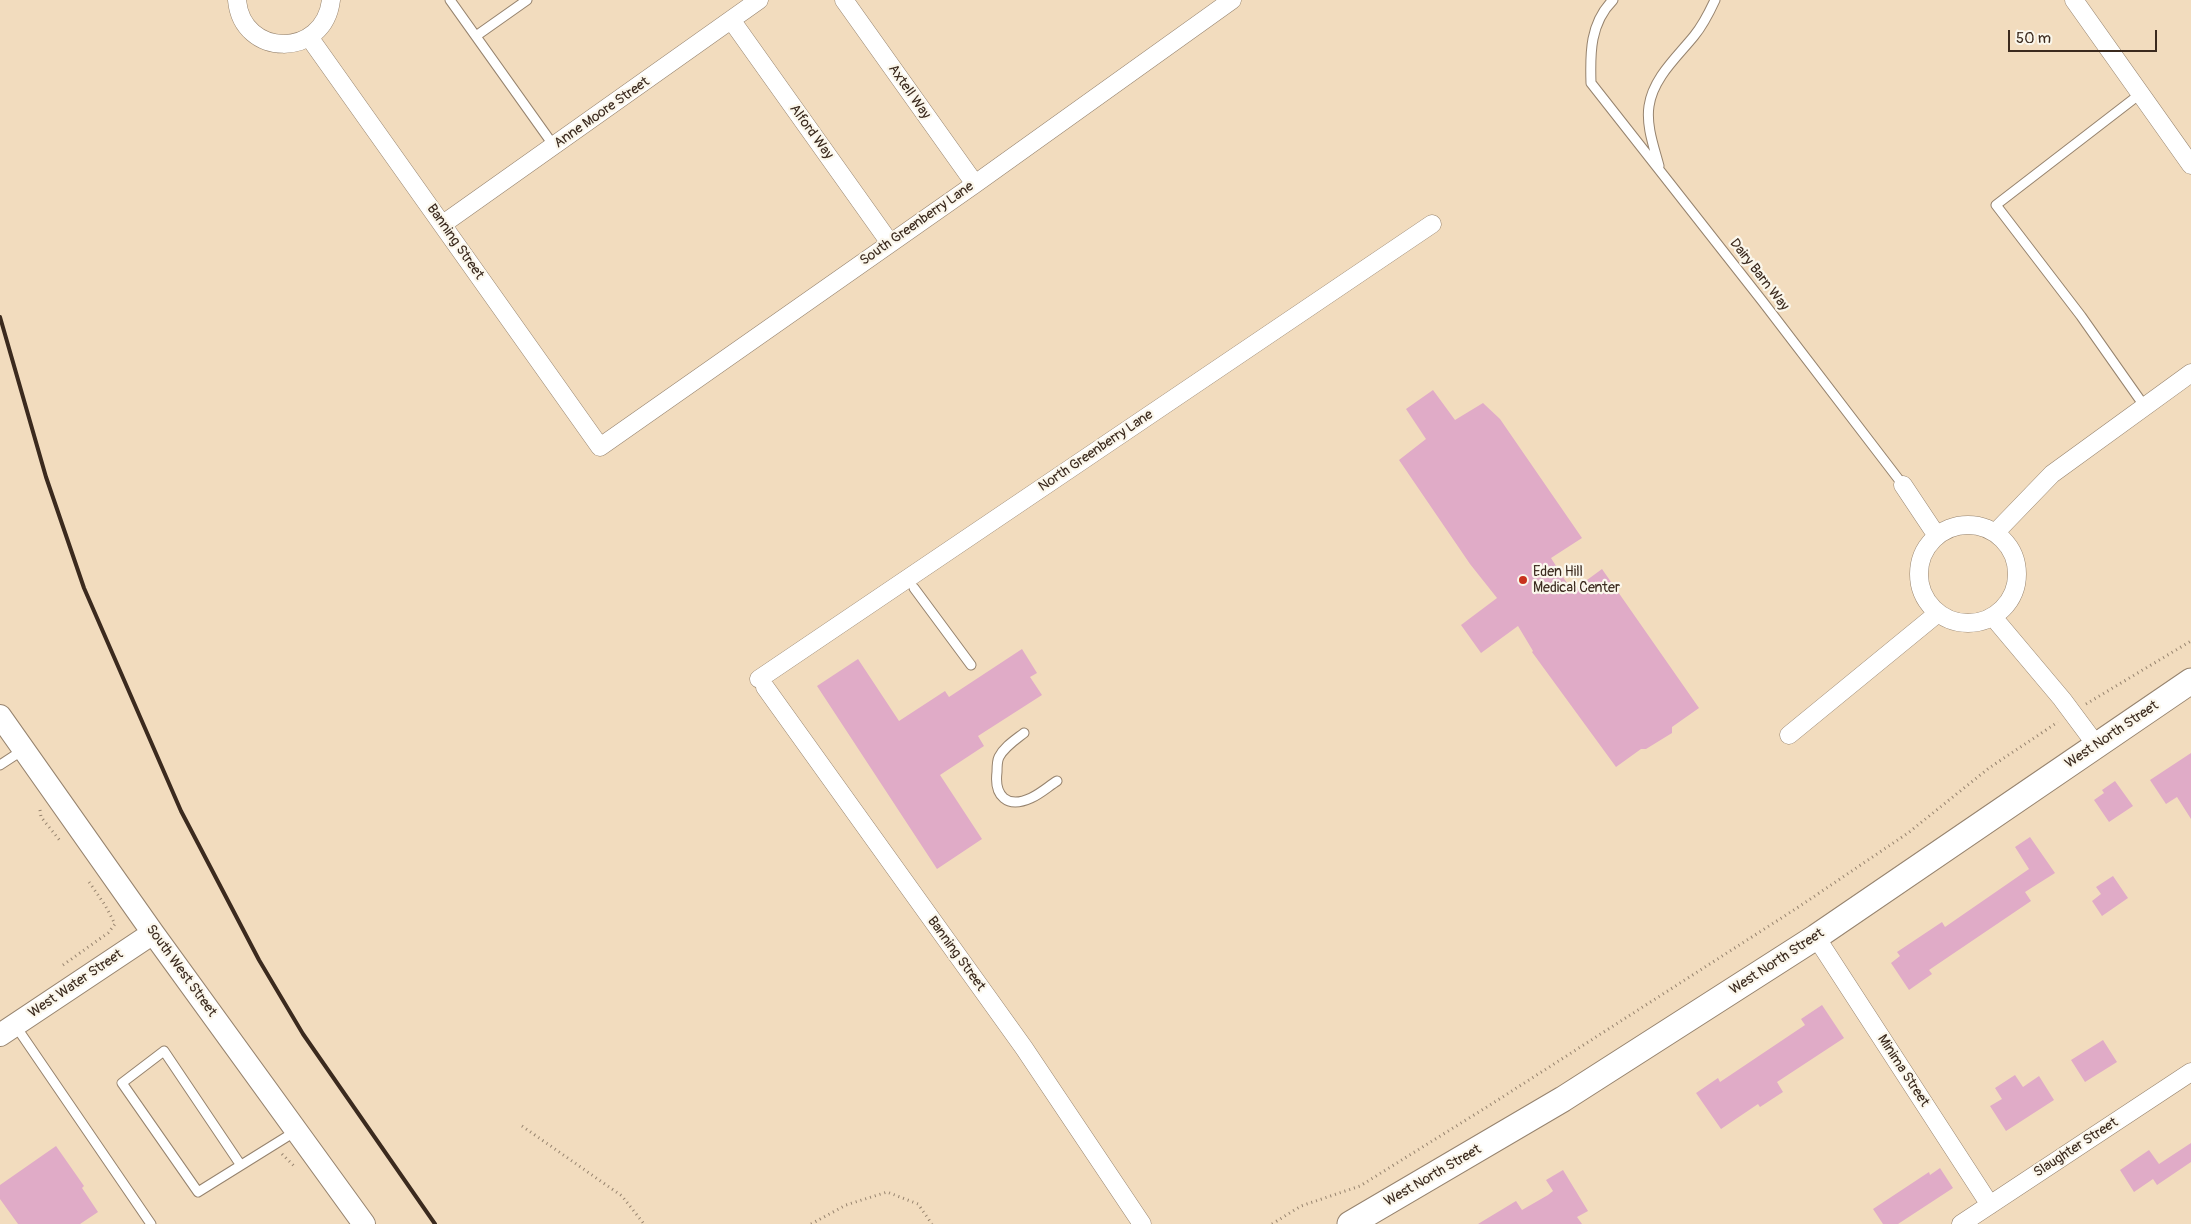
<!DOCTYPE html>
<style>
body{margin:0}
#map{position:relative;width:2191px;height:1224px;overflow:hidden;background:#f2dcbe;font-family:Pangolin,sans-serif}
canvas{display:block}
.scale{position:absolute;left:2008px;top:30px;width:149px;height:22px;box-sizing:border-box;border:2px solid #3b2a1e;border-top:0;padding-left:6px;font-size:15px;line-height:18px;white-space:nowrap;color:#3b2a1e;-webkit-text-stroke:4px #fbf7ec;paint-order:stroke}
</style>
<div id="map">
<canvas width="2191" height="1224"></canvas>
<div class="scale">50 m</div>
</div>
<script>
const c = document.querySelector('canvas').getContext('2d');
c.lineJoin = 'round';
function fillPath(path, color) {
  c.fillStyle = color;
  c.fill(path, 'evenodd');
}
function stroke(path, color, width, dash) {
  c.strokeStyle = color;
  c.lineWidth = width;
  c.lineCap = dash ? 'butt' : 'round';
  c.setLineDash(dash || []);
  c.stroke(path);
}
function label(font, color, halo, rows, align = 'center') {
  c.font = font + ' Pangolin,sans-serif';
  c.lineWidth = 4.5;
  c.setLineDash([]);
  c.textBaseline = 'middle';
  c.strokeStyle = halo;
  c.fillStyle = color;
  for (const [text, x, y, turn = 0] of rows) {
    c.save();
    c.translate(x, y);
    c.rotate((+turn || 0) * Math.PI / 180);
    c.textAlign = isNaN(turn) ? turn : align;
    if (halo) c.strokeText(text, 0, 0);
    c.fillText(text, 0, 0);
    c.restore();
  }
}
fillPath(new Path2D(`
 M1433,390L1455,420L1483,403L1500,419L1582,538L1551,558L1572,591L1602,569L1699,708L1672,727V733L1646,749H1641L1616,767L1532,652L1533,651L1518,626L1481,653L1461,625L1497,598L1470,564L1399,460L1426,439L1406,409Z
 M1022,649L1037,673L1030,677L1042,695L978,736L984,746L940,775L982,839L937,869L817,686L858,659L899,721L945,691L949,697Z
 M2191,753V819L2177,797L2166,804L2150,780Z
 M2115,781L2133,806L2109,822L2094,800L2104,793L2102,790Z
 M2030,837L2055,873L2025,892L2031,901L1929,970L1932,974L1909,990L1891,963L1900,956L1897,952L1942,922L1945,927L2029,869L2015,847Z
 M2113,876L2128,898L2102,916L2092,901L2101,894L2096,887Z
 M1822,1005L1844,1038L1777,1082L1783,1092L1760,1107L1758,1104L1721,1129L1696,1093L1718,1078L1720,1082L1805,1025L1801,1019Z
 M2103,1040L2117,1062L2085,1082L2071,1060Z
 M2015,1075L2023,1087L2039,1076L2054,1100L2006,1131L1990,1106L2002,1099L1995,1088Z
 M2191,1143V1162L2157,1185L2153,1179L2134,1192L2120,1170L2149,1150L2159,1164Z
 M56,1146L84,1186L82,1188L98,1212L80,1224H18L0,1199V1185Z
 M1940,1168L1953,1188L1898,1224H1883L1873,1209L1929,1172L1930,1175Z
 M1563,1170L1588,1211L1577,1217L1582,1224H1478L1516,1201L1522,1210L1548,1195L1553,1191L1546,1180Z`), '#e0abc7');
const service = new Path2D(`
 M450,0L554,146
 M1613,0C1590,23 1590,53 1591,83L1763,302L1903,485
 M476,36L527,0
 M2140,94L1996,205L2081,316L2145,407
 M1659,166C1654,147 1646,126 1649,106C1653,78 1677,57 1694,36C1703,25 1709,13 1715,0
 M914,588L971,665
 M1024,733C1015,740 1004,747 999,757C997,761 997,768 997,772C994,796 1007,809 1031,798C1040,794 1049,786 1057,781
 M0,765L23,750
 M15,1025L151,1224
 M240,1164L164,1051L122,1083L198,1192L296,1131`);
const minor = new Path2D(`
 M237,0C242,58 324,59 331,0
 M844,0L975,184
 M2074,0L2191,165
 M732,21L890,243
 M309,37L600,447L975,184L1232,0
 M443,224L759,0
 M1903,485L1937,536
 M1919 574a49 49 0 1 1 98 0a49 49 0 1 1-98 0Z
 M1996,532L2052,474L2191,373
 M1993,617L2062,699L2097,746
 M759,679L1432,224
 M765,687L1024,1048L1142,1224
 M1789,735L1938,613
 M1816,937L1990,1205
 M1961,1224L2191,1072`);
const tertiary = new Path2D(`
 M0,716L153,933L364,1224
 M0,1035L153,933`);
const secondary = new Path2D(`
 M1350,1224L1563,1099L1816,937L2191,681`);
stroke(service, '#96836e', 11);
stroke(minor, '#96836e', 19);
stroke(tertiary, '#96836e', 24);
stroke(secondary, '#96836e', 27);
stroke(new Path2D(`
 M2086,704L2191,641
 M40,810L41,817L61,842
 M63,965L108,933L115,924L105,905L89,882
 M522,1126L622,1196L644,1224
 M282,1154L295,1167
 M811,1224L846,1205L887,1192L918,1204L932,1224
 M1272,1224L1301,1206L1360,1186L1490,1105L1797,908L1908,833L1989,768L2058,722`), '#96836e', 3, [1, 4]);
stroke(service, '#fff', 9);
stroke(minor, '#fff', 18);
stroke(tertiary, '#fff', 22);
stroke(secondary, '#fff', 25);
stroke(new Path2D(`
 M0,317L46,477L84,588L181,811L259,960L303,1034L435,1224`), '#3b2a1e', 4);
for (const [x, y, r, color] of [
 [1523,580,5,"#c8321e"]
]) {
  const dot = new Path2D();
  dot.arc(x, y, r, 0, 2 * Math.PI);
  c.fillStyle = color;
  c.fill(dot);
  stroke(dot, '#fbf7ec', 2);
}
label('14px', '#3b2a1e', '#fbf7ec', [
 ["Axtell Way",909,92,55],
 ["Anne Moore Street",602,113,-35],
 ["Alford Way",811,132,54],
 ["South Greenberry Lane",917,224,-35],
 ["Banning Street",455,242,55],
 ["Dairy Barn Way",1759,275,52],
 ["North Greenberry Lane",1096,451,-34],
 ["West North Street",2112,735,-34],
 ["Banning Street",956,954,54],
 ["West North Street",1777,962,-33],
 ["South West Street",181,971,54],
 ["West Water Street",76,984,-34],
 ["Minima Street",1903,1071,57],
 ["Slaughter Street",2076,1148,-33],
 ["West North Street",1433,1176,-30]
]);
label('14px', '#3b2a1e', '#fbf7ec', [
 ["Eden Hill",1533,572],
 ["Medical Center",1533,588]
], 'left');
</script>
